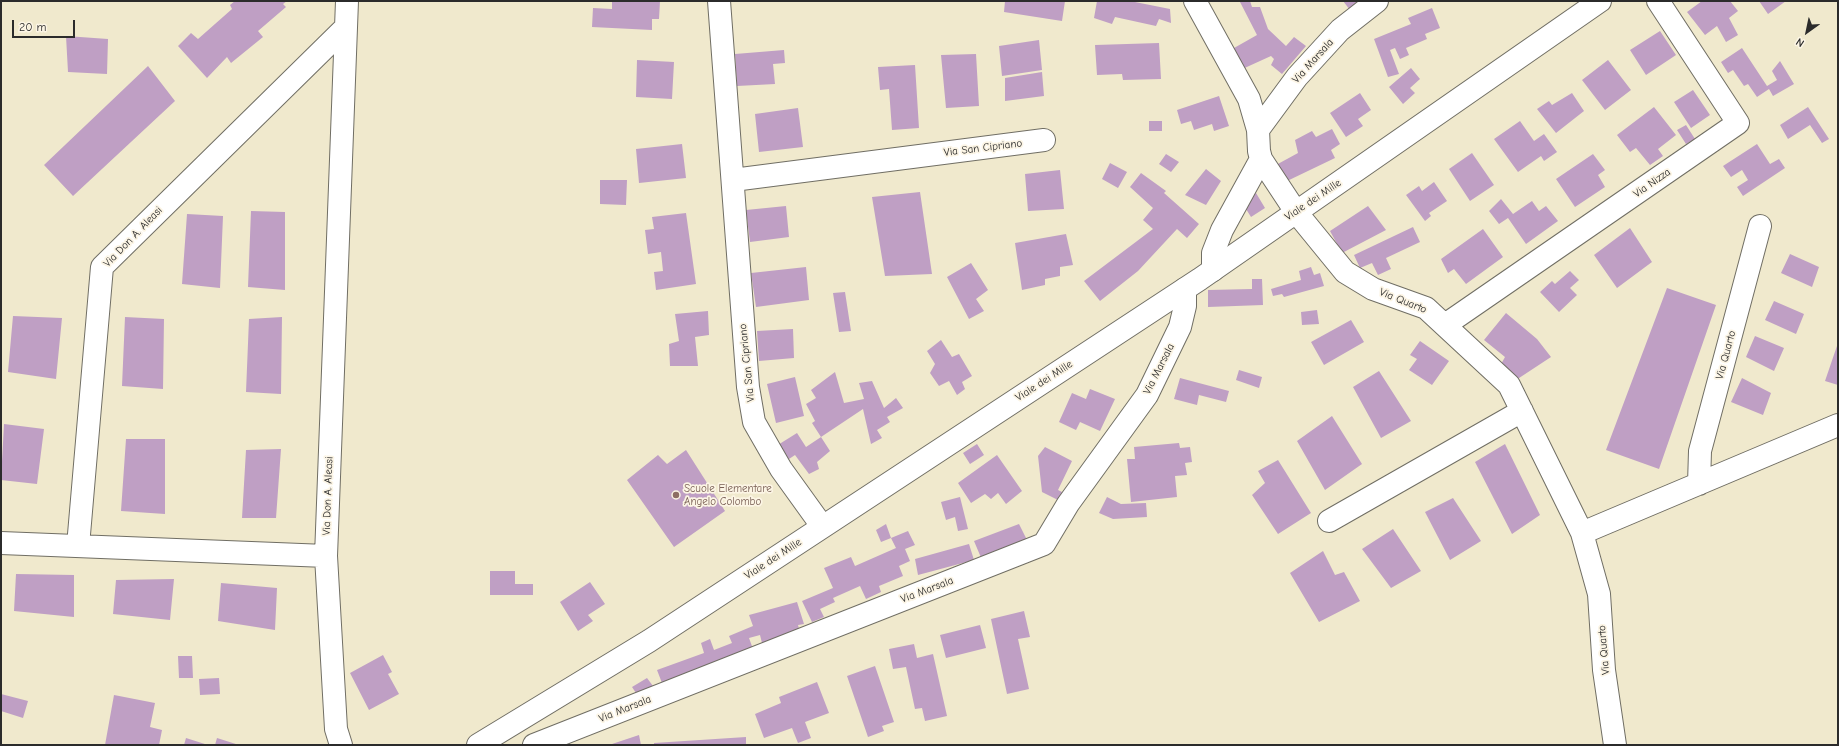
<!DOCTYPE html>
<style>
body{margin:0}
#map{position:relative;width:1839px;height:746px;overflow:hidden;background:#f0e9cd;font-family:"Comic Neue",sans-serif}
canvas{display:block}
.frame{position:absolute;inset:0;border:2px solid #2b2b2b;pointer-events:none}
.north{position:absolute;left:1787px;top:12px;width:40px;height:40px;-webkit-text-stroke:3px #fcf5e5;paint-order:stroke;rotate:213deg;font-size:11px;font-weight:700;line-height:16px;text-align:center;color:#2b2b2b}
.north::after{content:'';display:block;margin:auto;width:14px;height:18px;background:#2b2b2b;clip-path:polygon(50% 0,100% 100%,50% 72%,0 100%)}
.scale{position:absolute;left:12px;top:20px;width:63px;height:18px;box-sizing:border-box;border:2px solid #2b2b2b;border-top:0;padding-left:5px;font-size:12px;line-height:14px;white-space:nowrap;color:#2b2b2b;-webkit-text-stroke:3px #fcf5e5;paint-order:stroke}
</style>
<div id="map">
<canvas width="1839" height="746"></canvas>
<div class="frame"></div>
<div class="north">N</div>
<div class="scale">20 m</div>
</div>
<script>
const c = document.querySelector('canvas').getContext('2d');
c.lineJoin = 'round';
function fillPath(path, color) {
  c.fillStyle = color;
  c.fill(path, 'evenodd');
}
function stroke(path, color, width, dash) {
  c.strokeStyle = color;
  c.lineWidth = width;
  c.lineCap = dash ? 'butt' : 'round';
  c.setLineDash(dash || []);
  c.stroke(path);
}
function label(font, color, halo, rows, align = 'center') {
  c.font = font + ' "Comic Neue",sans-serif';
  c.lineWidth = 3.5;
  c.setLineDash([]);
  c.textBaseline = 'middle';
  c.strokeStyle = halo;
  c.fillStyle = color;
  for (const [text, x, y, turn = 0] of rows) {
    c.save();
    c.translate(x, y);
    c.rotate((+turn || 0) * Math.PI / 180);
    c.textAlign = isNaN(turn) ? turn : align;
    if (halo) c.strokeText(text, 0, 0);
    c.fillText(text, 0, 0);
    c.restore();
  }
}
fillPath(new Path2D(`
 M235,1H287L283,4L286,7L258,31L263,37L231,63L227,57L207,78L178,46L191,33L198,39L232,9L230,5Z
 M612,1H660L659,19H652V30L592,27L593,8L612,9Z
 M1005,1H1065L1062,21L1004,12Z
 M1097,1H1130L1170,9L1171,23L1159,19L1156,26L1115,17L1112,24L1094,18Z
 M1243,1H1250L1252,7H1260L1268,29L1286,46L1294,37L1306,46L1282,74L1271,65L1274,59L1271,56L1238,71L1227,52L1257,35L1240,2Z
 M1343,1H1361L1350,10Z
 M1702,1H1730L1738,11L1729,18L1738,35L1726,42L1717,26L1705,35L1687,12Z
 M1759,1H1786L1768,14Z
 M1432,8L1440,28L1425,34L1427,39L1406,48L1409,55L1400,59L1395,48L1390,50L1399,74L1388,77L1374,39L1411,24L1408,18Z
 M1660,31L1676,55L1646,75L1630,50Z
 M66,36L108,39L107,74L68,72Z
 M1039,40L1042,70L1002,76L999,46Z
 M1159,43L1161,79L1123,80L1122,74L1097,75L1095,45Z
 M1742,48L1767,86L1777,80L1772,71L1780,61L1794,84L1773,96L1769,89L1757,97L1748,84L1744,86L1733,70L1728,73L1721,62Z
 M784,50L785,63L773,64L775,84L737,86L735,54Z
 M976,54L979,106L946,108L941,55Z
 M637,60L674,62L672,99L636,97Z
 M1608,60L1631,90L1605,110L1582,80Z
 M915,65L919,128L892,130L889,89L880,90L878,67Z
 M148,66L175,101L73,196L44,165Z
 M1411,68L1420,79L1410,88L1415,93L1403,104L1389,87Z
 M1042,72L1044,96L1005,101V78Z
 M1693,90L1710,115L1691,128L1674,102Z
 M1360,93L1371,110L1358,119L1363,126L1346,137L1330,113Z
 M1572,93L1584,111L1556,133L1537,109L1549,101L1552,105Z
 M1219,96L1229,126L1214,131L1212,124L1194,130L1191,121L1181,124L1177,110Z
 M1654,107L1676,135L1658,149L1663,156L1650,165L1636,148L1630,152L1617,135Z
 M1808,107L1829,139L1822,143L1810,125L1788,139L1780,125Z
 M798,108L803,147L759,152L755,114Z
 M1149,121H1162V131H1149Z
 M1520,121L1534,141L1544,134L1557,152L1544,161L1541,156L1518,172L1494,139Z
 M1686,125L1695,139L1686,144L1677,130Z
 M1332,129L1340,144L1331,150L1335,158L1285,182L1276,165L1298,153L1295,140L1312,131L1316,137Z
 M682,144L686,178L639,183L636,149Z
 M1757,144L1770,164L1779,159L1785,168L1743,196L1737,187L1748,180L1742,170L1731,177L1723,166Z
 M1472,153L1494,185L1470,201L1449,169Z
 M1166,154L1179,162L1171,172L1159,164Z
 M1593,154L1605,170L1598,175L1605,187L1575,207L1556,179Z
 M1110,163L1127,172L1118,188L1102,179Z
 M1206,169L1221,181L1206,205L1185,195Z
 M1060,170L1064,209L1028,211L1025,174Z
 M1141,173L1166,191L1164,193L1199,224L1187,238L1177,229L1138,271L1100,301L1084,281L1153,229L1143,220L1153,208L1130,187Z
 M600,180H627L626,205L600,204Z
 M1434,182L1447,201L1429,213L1431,216L1425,221L1406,195L1419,186L1422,191Z
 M920,192L932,274L885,276L872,197Z
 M1256,193L1265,208L1251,217L1241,201Z
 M1501,199L1513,214L1532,201L1539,211L1546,206L1558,221L1526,244L1508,218L1499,224L1489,211Z
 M786,206L789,237L750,242L746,210Z
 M1368,206L1386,230L1342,253L1330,231Z
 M251,211L285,212V290L248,287Z
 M686,213L696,284L656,290L654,272L663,271L661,252L648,254L645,230L654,229L652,217Z
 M187,214L223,216L220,288L182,284Z
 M1413,227L1420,242L1386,258L1391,269L1378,275L1372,263L1360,268L1354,255Z
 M1630,228L1652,262L1617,288L1594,255Z
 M1483,229L1503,257L1466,284L1454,269L1448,273L1441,259Z
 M1066,234L1073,265L1060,267V276L1045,279V285L1022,290L1015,243Z
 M1790,254L1819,267L1812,287L1781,273Z
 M971,263L988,290L976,299L984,311L969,319L947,277Z
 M806,267L809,300L756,307L751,273Z
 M1311,267L1314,275L1320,273L1324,286L1284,297L1282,294L1273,296L1271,289L1301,280L1299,271Z
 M1570,271L1579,280L1570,288L1577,295L1559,312L1540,292L1552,281L1555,284Z
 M1252,279H1262L1263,305L1208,307V290L1252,289Z
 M1667,288L1716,305L1659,469L1606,450Z
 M845,292L851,331L839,332L833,293Z
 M1774,301L1804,314L1796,334L1765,320Z
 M1317,310L1319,324L1302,325L1301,312Z
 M708,311L709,335L695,337L698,366H670L669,344L679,341L675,314Z
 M1506,313L1537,339L1551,357L1513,382L1500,366L1505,357L1484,340Z
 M13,316L62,318L56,379L8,372Z
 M125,317L164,319L163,389L122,386Z
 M282,317L281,394L246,392L249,319Z
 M1351,320L1364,342L1324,365L1311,342Z
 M793,329L794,358L759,361L757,331Z
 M1755,336L1784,348L1774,371L1746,357Z
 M941,340L952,357L959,354L972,376L962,382L965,389L957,395L949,381L939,386L930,373L935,364L927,351Z
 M1420,341L1449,361L1432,385L1409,370L1417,359L1410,355Z
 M1838,343V385L1825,381Z
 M1239,370L1262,377L1259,388L1236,380Z
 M1379,371L1411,421L1381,438L1353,387Z
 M835,372L844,403L864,399L859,383L872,381L884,408L896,398L903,408L887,417L890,422L877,430L882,438L871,444L863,409L821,437L812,423L815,421L806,404L816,398L811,390Z
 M795,377L804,416L776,423L767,384Z
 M1180,378L1229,391L1226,402L1199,395L1197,405L1174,399Z
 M1742,378L1771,393L1763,415L1731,402Z
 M1090,389L1115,399L1100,431L1080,422L1076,430L1059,422L1072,393L1086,399Z
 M1332,416L1362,464L1325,490L1297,441Z
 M4,424L44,429L37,484L1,480Z
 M797,433L806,447L821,437L830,451L817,462L819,469L809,474L795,455L783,463L773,448Z
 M126,439H165V514L121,511Z
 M1179,443L1180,448L1190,447L1192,462L1185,463L1187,475L1175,476L1177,497L1131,502L1127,459H1135L1134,447Z
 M977,444L984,455L970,464L963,453Z
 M1505,444L1540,515L1512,534L1475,462Z
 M1045,447L1072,461L1058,490L1064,493L1060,501L1042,492L1038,456Z
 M281,449L276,518H242L246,450Z
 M686,450L725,511L674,547L627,480L658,455L667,464Z
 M997,455L1022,491L1006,504L998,493L991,499L985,494L971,503L958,483Z
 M1278,460L1311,513L1278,534L1252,495L1265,483L1258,471Z
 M960,497L968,529L958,531L955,517L946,520L941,502Z
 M1107,497L1121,504L1146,503L1147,517L1113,519L1099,513Z
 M1453,498L1481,541L1450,560L1425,512Z
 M886,524L891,538L881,542L876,530Z
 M1019,524L1027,540L982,560L974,541Z
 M1393,529L1421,571L1391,588L1362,549Z
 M908,531L915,545L905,549L910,561L899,566L903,576L879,586L881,592L866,599L860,586L833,598L835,602L820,609L824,617L812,622L802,601L833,588L824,568L851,557L855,566L896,548L891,538Z
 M969,544L974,560L918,575L915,559Z
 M1323,551L1335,575L1344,572L1360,601L1319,622L1290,573Z
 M490,571H515V584H533V595H490Z
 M16,574L74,575V617L14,611Z
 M174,579L170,620L113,614L116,580Z
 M590,582L605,604L588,615L593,621L578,631L560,602Z
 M221,583L277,588L275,630L218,621Z
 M797,602L804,624L798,625L801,636L763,647L760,635L749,638L753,649L662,683L657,670L704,653L701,643L710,639L714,650L732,643L729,636L753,626L749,615Z
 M1024,611L1030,637L1018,639L1029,689L1007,694L991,619Z
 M980,625L986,648L946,658L940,635Z
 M914,644L917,658L933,654L947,716L925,721L922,708L915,709L906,667L893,669L889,649Z
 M383,655L392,672L388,674L399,694L369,710L350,673Z
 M178,656H192L193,678H179Z
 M875,666L894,722L882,726L884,731L868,737L847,676Z
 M219,678L220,694L200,695L199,679Z
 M647,678L653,686L638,696L632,687Z
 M817,682L829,713L805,722L811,738L798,743L792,728L764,738L755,714L781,703L779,697Z
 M1,694L28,701L23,718L1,711Z
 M114,695L155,703L150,727L162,730L159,745H105Z
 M639,735L641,745H609Z
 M746,737V745H654V743Z
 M186,738L208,745H184Z
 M217,738L239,745H215Z`), '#bf9fc4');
const street = new Path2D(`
 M719,1L748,387L754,422L781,469L822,526
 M1195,1L1249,99L1258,130L1259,151L1261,159L1296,212L1345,272L1373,289L1426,308L1509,385L1582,533L1599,594L1604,670L1615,745
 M1258,130L1297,77L1340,30L1377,1
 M733,180L1044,140
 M1213,270V253L1222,230L1261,159
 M1445,325L1738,123L1658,1
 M1699,484L1700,451L1760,226
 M1329,521L1522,411
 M1582,533L1838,425
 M1,543L326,556L336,729L341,745
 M78,546L102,267L346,27
 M326,556L347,1
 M534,745L1044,544L1068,504L1147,395L1180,327L1185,306V289`);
const secondary = new Path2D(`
 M478,745L649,641L1200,279L1600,1`);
stroke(street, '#706e64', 24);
stroke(secondary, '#706e64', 24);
stroke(street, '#fff', 22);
stroke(secondary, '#fff', 22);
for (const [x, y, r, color] of [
 [676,495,4,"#8d6e63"]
]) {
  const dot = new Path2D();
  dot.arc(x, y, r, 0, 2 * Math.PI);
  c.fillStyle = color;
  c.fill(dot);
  stroke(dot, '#fcf5e5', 1.5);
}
label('11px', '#2b2b2b', '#fcf5e5', [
 ["Via Marsala",1313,61,-48],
 ["Via San Cipriano",983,148,-7],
 ["Via Nizza",1652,183,-35],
 ["Viale dei Mille",1313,200,-34],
 ["Via Don A. Aleasi",133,237,-46],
 ["Via Quarto",1403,301,22],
 ["Via Quarto",1726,355,-75],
 ["Via San Cipriano",747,363,-96],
 ["Via Marsala",1159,369,-63],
 ["Viale dei Mille",1044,381,-33],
 ["Via Don A. Aleasi",328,496,-88],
 ["Viale dei Mille",773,559,-33],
 ["Via Marsala",927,590,-21],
 ["Via Quarto",1604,650,-95],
 ["Via Marsala",625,709,-22]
]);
label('11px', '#785e54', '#fcf5e5', [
 ["Scuole Elementare",684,489],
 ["Angelo Colombo",684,502]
], 'left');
</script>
